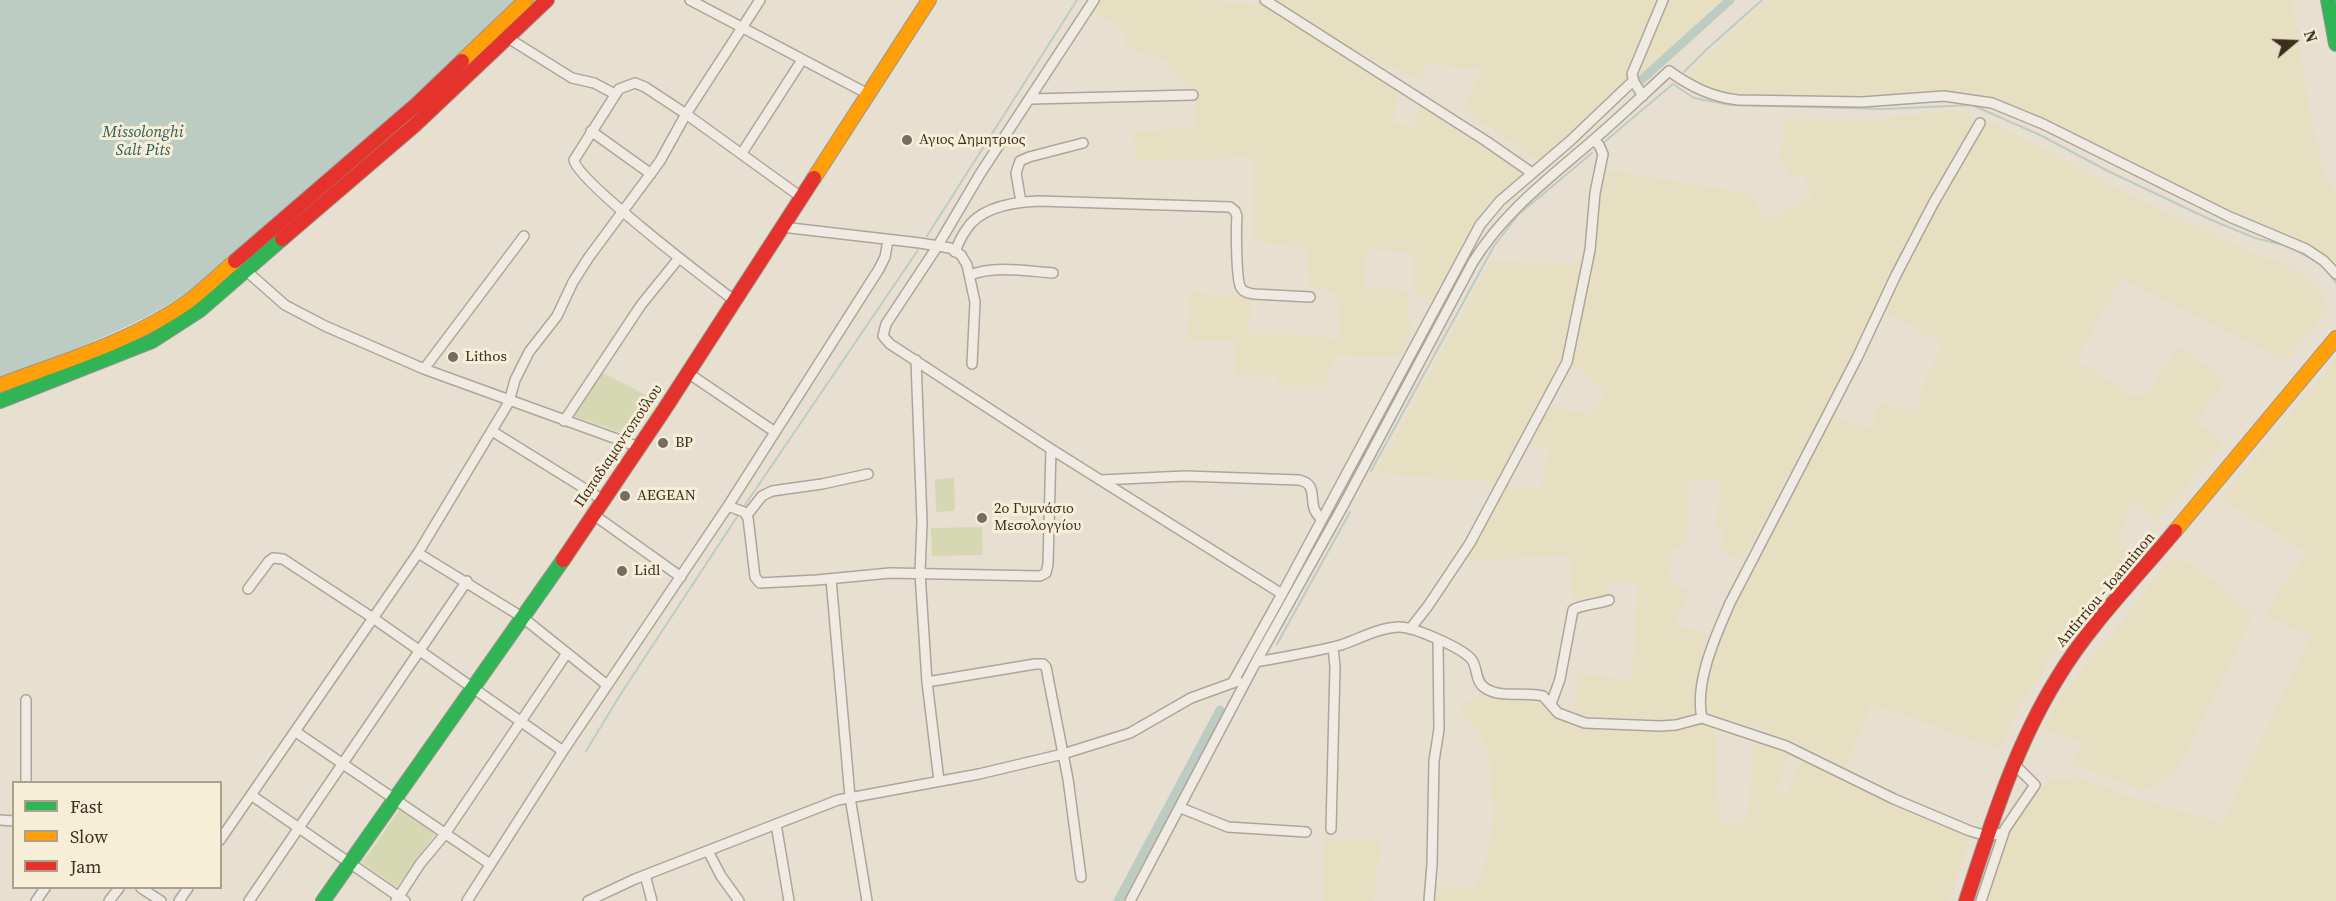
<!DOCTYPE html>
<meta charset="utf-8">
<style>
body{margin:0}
#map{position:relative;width:2336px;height:901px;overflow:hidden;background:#e7e0d1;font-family:"Source Serif 4",serif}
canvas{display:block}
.legend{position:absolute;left:12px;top:781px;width:210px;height:108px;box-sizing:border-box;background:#f7eed8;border:2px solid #ada18e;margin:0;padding:8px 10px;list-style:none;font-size:18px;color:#3d2e20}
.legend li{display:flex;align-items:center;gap:12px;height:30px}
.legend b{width:30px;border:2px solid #ada18e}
.north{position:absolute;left:2264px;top:12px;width:60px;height:60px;-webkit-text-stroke:4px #f7eed8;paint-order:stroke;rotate:71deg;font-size:16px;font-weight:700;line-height:24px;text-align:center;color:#3d2e20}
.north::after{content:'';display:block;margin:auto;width:21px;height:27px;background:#3d2e20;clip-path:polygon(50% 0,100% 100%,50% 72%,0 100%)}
</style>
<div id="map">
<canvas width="2336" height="901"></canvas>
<ul class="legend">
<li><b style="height:8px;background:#30b455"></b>Fast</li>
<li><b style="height:8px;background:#ff9f0a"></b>Slow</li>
<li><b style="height:8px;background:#e5322d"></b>Jam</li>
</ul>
<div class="north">N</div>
</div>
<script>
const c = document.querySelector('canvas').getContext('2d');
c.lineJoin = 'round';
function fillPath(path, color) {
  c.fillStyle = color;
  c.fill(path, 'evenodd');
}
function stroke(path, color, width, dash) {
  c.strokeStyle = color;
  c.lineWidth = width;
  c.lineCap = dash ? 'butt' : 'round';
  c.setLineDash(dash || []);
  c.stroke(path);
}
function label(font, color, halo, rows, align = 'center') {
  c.font = font + ' "Source Serif 4",serif';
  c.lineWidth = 6;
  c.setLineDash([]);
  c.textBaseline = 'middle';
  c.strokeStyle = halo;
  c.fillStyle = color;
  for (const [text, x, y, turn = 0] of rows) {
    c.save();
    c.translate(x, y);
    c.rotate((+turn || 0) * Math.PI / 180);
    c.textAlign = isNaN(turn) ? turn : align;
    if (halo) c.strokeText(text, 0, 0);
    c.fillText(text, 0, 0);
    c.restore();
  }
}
fillPath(new Path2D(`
 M1097,0H1199L1255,6L1259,0H1261L1397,87L1393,125L1416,126L1419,101L1525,172L1482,211L1432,301L1413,291L1414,252L1367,250L1363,288L1408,291L1411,333L1400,356L1336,355L1325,386H1278L1277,374L1236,375L1235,340L1188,341L1190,292L1252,297L1248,334H1295L1340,340L1337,292L1310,288L1307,249L1253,240L1254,157L1137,161L1132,132L1194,128L1196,93L1165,61L1125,48L1126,30L1090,11Z
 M1273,0H1725L1639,76L1624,83L1539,161L1463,109L1481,70L1425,64L1420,79L1365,56Z
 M1768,0H2292L2311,118L2324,174L2336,192V268L2327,257L2304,243L2191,192L2030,113L1993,98L1974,93L1951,91H1923L1885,97L1749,96L1725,94L1705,88L1685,76Z
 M1954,110L1967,113L1974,120L1928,203L1849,362L1743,561L1732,556L1720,546L1725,531L1716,528L1721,480L1690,481L1686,547L1674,548L1669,579L1689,592L1674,626L1709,633L1695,689L1696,713L1677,718L1661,719L1578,715L1573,709L1579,674L1632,680L1638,584L1609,582L1607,596L1573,599L1570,555L1463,561L1503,485L1540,488L1551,449L1525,444L1545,405L1590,415L1607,392L1574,366L1568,367L1575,342L1606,170L1752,194L1767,221L1812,197L1804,175L1791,179L1780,159L1785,118L1872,120Z
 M1993,123L2132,195L2256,255L2284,263L2318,288L2325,301L2327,311L2284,363L2266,350L2122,278L2076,360L2135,397L2145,396L2179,347L2227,380L2196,422L2223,442L2156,522L2133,499L2117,542L2130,556L2064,636L2017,710L1999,749L1871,704L1845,768L1763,730L1709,715L1704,710L1703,696L1719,642L1751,570L1830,415L1871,429L1880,403L1916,412L1923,385L1943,344L1882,310L1934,209L1984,124Z
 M1491,261L1582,263L1567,352L1562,366L1539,405L1498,483L1376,473Z
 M2336,359V901H1985L2013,820L2037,790L2055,779L2079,778L2134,798L2222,823L2311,636L2267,616V609L2307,553L2221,498Z
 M2177,556L2228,590L2225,595L2254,613L2181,765L2175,772L2143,791L2073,763L2082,742L2045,729L2059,700L2077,676L2132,609L2160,570L2171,558Z
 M1483,692L1540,699L1559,719L1576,724L1700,722L1715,728L1719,824L1748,821L1753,738L1790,752L1776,791L1786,795L1803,758L1925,819L1970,837L1949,901H1422L1424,884L1475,889L1487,856L1494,818L1489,752L1478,732L1464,715L1460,706Z
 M1324,839L1381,841L1374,901H1324Z`), '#e6dfc2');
fillPath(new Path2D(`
 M597,370L656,400L631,436L568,414Z
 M954,478L955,511L936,512L935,479Z
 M982,527L983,555L932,556L931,528Z
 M400,809L435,834L397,887L362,863Z`), '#d6d7b3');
fillPath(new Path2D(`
 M0,0H517L426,89L203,281C142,327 71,350 0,378Z`), '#bcccc2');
stroke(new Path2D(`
 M1684,72L1706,50L1762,0
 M1603,143L1673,84L1694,98L1731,105L1884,109L1972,105L2040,135L2108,171L2209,219L2255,238L2288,246L2314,260
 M927,236L1077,0
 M2331,275L2336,283
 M1371,471L1494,246L1518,215L1592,153
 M745,505L918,250
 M1277,644L1350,512
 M586,751L622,692L737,517`), '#bcccc2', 2);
stroke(new Path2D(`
 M1639,82L1730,0
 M1118,901L1220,710`), '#bcccc2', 9);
const street = new Path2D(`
 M690,0L868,94
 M1094,0L980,174L937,247L886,324L883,336L890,344L1051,449L1282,594L1233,682
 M1265,0L1486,141L1532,173
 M508,38L572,78L594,83L615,94
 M1643,96L1634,82L1632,74L1663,0
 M1031,99L1193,95
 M591,131L651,174
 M742,153L802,60
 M1021,202L1016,173L1020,161L1029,157L1083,143
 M782,227L920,243L950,248L961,255L967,265L975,302L972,364
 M955,252C958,244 961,237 966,230C980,207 1014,202 1038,201L1230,207L1235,211L1237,216C1236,228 1236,281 1241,288C1244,293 1249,293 1254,294L1310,297
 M243,268L285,305L325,326L424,369L639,447
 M970,275C994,265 1027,271 1053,273
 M735,301C710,282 577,181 574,160L619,89L635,83L645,87L686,114L801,197
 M916,360L922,522L920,573L927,682L939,781
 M424,369L524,236
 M688,373L775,432
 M564,421L641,305L679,258
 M492,431L603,500
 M1100,480L1185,476L1299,480C1322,485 1304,506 1322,519
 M728,506L744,512L748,518L755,577L760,583L817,580L890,573L1040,576L1046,573L1048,564L1051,449
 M594,515L681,577
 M747,515L762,496L772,491L822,484L868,474
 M418,553L522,617L607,685
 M831,579L850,797L867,901
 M248,589L269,561L273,558L283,559L373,618L563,751
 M1282,594L1480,225L1500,201L1570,141L1633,81
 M1410,629L1428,606L1470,543L1567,362L1590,250L1595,193L1603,154L1599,145L1593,140
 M1256,662L1343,506L1473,262C1504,212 1547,180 1591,142C1618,119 1643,95 1669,71C1690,86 1711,97 1738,100L1862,102L1944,96L1992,103L2043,124L2230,217L2306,249L2324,261L2336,274
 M927,682L1035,664H1043L1046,667L1068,779L1081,877
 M26,700V782
 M1551,704L1560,679L1573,610C1580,605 1598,604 1609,600
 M1702,718C1694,683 1716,635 1730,603L1857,358L1896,275L1933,204L1980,123
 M296,732L490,864
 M251,795L405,901
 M1181,808L1228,827L1306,832
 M0,820L14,821
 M776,824L789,901
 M1331,829L1335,667L1333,647
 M220,840L418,553L509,402L515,380L529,352L557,316L573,282L589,257L660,161L686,114L760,0
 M708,851L721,876L739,901
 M645,875L652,901
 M141,888L161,901
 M36,901L45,888
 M109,901L119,888
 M179,901L188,888
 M249,901L467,581
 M396,901L420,864L445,834L567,653
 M467,901L563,751L728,506L879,269L885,257L888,240
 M588,901L635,879L838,800L979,774L1063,754L1130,733L1191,698L1238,681
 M1130,901L1256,662C1284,657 1314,652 1341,645C1359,639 1378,628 1398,627C1412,626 1463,648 1472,660C1478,669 1475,682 1485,688C1501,699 1526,691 1543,696L1558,713L1585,723L1660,726L1676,725L1702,718L1786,746L1894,799L1970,831L1987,836L2003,833
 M1429,901L1432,864L1434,761L1439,729L1438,640
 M1981,901L2005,829L2035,785L2013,763`);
const fast = new Path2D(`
 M2328,0L2336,44
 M0,401L152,341L200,310L282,239
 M323,901L563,560`);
const slow = new Path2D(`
 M462,61L526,0
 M814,178L929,0
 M0,385C64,361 133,341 189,301C205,289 220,274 235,261
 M2175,531L2336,338`);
const jam = new Path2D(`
 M282,239L415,125L547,0
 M235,261L417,104L462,61
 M563,560L664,410L814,178
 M1966,901C1991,824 2015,746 2058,677C2090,624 2136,578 2175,531`);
stroke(street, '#ada599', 12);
stroke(fast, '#9c958a', 16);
stroke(slow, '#9c958a', 16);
stroke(jam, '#9c958a', 16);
stroke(street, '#efebe3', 9);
stroke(fast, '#30b455', 14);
stroke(slow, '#ff9f0a', 14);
stroke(jam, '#e5322d', 14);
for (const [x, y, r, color] of [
 [907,140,6,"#786c5e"],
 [453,357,6,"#786c5e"],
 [663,443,6,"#786c5e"],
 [625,496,6,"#786c5e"],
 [982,518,6,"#786c5e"],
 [622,571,6,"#786c5e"]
]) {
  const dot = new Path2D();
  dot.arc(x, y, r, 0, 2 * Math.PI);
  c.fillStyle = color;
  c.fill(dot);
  stroke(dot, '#f7eed8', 2);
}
label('15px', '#3d2e20', '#f7eed8', [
 ["Αγιος Δημητριος",919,140],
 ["Lithos",465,357],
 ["BP",675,443],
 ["AEGEAN",637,496],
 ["2ο Γυμνάσιο",994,509],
 ["Μεσολογγίου",994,526],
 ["Lidl",634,571]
], 'left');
label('15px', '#3d2e20', '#f7eed8', [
 ["Παπαδιαμαντοπούλου",619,446,-56],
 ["Antirriou - Ioanninon",2106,590,-50]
]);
label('italic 16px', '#2f5d5a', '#f7eed8', [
 ["Missolonghi",143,133],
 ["Salt Pits",143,151]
]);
</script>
